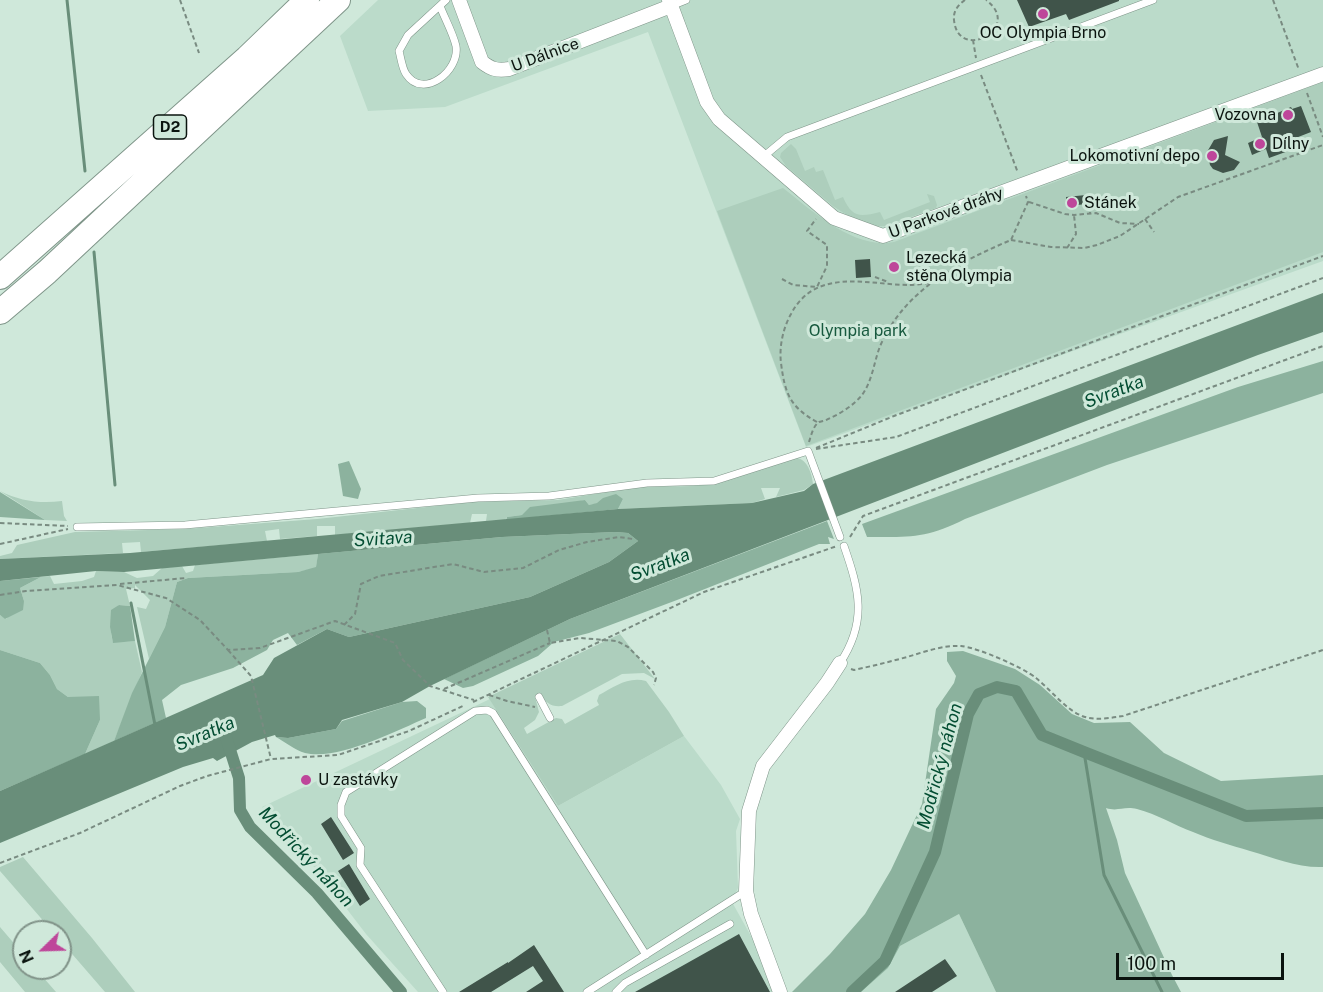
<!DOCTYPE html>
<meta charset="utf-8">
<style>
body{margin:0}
#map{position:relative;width:1323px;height:992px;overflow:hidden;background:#cfe8da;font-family:"Public Sans",sans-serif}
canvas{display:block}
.north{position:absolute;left:12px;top:920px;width:60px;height:60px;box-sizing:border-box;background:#cfe8da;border:2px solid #819389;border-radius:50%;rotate:247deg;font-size:16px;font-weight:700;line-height:24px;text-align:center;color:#0b140f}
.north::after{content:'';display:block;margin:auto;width:21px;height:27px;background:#be469a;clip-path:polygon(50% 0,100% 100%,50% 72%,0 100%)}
.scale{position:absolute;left:1116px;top:953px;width:168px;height:27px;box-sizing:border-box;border:3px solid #0b140f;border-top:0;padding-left:8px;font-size:18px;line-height:21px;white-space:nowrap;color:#0b140f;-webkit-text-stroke:4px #cfe8da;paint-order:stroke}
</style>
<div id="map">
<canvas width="1323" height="992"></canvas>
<div class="north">N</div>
<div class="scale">100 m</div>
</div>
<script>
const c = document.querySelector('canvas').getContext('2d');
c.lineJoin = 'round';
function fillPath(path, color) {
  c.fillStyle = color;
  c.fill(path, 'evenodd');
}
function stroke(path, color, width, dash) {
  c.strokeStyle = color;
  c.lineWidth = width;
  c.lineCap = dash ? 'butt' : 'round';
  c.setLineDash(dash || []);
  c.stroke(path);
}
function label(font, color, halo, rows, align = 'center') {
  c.font = font + ' "Public Sans",sans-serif';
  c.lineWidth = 6;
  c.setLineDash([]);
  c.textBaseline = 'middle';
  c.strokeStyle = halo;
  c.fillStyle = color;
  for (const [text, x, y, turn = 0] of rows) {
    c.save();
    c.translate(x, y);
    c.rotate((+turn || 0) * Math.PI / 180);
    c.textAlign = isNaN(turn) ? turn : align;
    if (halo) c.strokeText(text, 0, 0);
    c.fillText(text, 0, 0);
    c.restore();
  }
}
fillPath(new Path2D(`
 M378,0H1323V261L806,447L648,32L445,107L368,111L340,36Z
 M490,699L558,806L684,736L721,785L740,819L736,831L738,888L732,902L782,992H418L366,934L320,874L262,807Z
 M959,914L996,992H861L888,968L900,946Z`), '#bbdbca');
fillPath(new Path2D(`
 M1323,82V252L806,446L717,211L783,188C812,211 855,250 894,242Z
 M791,144L796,149L805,171L814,167L816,172L823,170L835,200L843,197C852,218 860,217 880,212L884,220L930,202L927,194L934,196L937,205L936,208L885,226H875L853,219L833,206L786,166L780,157L781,153Z
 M797,458C808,460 812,474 813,484L804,490L776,497L780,488H761L765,499L752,503L618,509L623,499L589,505L585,500L522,515L507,517L505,520L486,521L487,514H472L470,523L335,535V526H317V536L280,539L279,529L265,531L267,541L141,552L140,542L122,543L123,553L0,559V556L12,553L17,545L75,532L185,529L317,519L472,502L558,500L637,487L693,486L722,482Z
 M0,491C20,501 40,504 62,501L64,516L67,521L45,520Z
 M318,554L316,568L298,572L188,578L177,582L165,627L149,659L137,607L146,609L150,600L135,585V588L126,589L130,606L119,605C110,621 109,625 113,642L135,641L142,672L114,741L85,754L100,720L57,689L50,675L40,663L0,650V615L6,619L24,601L20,588L41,577L50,576L54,584L82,581L94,577L96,571L124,572L137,578L153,576L162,568L182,566L186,573L193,571L195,565Z
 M620,634L655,679L644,673L622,674L562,706C551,707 546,703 540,694L535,697L539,712L535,720L524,728L527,734L556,718L562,719L565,724L599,705L597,701L599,695C614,687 628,676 646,681L669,712L684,736L558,806L488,697Z
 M23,857L92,938L135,992H105L60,940V932H53L0,871V867Z
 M0,927L24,955V968H35L56,992H25L0,962Z`), '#adcebc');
fillPath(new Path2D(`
 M1323,361V393L1107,465L965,519C926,539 909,537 867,537L862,524L1238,387Z
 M349,461L361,489L358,499L343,496L338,464Z
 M0,492L45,520L0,517Z
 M616,494L623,499L618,509L506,520L507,517L522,515L530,507L585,500L589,505L597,503L603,498Z
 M827,521L834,539L828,537L830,544H819L677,600L589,633L554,642L538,656L473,686L463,688L444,679L570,619Z
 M615,532L628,533L638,541L609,562L530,597L349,637L327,629L297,645L288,633L273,640L267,650L233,668L181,685L162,700L166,718L114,741L132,693L165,627L177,582L188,578L298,572L316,567L318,554L502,537Z
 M41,577L20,588L24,601L23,610L5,619L0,615V581Z
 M119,605L130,606L135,641L113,643L110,627L111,610Z
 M0,650L40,663L50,675L57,689L68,697L99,696L100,720L85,754L0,791Z
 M963,651L1015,669L1040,685L1072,714L1094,723L1130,722L1164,753L1221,781L1323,775V867C1298,868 1274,858 1250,851C1231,845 1211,840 1193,832C1174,825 1157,814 1137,809C1123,806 1118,812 1106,808L1117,840L1125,873L1172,975L1181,992H996L959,914L900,946L888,968L861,992H792L830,954L865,914L891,870L922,804L936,709L954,683L956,676L947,661V652Z
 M417,701L426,708V718C396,731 337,761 305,753C295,750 285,742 276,737L288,738L336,729L342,721L402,702Z`), '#8cb29e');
fillPath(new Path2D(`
 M1323,293V332L1258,355L570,619L430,686L402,702L342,720L336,729L288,738L276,737L275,735L252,742L217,761L213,758L183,767L0,843V791L263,675L274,658L327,629L349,637L530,597L609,562L638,541L628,533L615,532L502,537L124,572L96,571L0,581V559L130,553L618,509L752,503L804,491L813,484Z`), '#698e7a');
stroke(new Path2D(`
 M67,0L85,171
 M94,252L115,485
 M131,603L155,725
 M1084,752L1104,875L1162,992`), '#698e7a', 3);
stroke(new Path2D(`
 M226,737L239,778L240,810L250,827L317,893L401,992
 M852,992L885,961L935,852L968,714L979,694L997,687L1016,691L1042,735L1084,752L1246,816L1323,813`), '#698e7a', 12);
fillPath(new Path2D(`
 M1017,0H1119V1L1069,20L1066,14L1029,27Z
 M1301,106L1311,132L1288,141L1291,150L1269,158L1266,149L1252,155L1248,143L1262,137L1257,122L1291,107L1292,109Z
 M1228,136L1225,155L1240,162L1234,170L1223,173L1213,169L1210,165L1207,152L1214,140Z
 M1086,195L1087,204L1067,206L1066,197Z
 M870,259L871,277L856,278L855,260Z
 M331,817L354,853L343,860L321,824Z
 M349,864L370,899L360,906L338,871Z
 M739,934L770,992H635L682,966Z
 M534,945L564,992H526L543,981L533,966L491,992H459L508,962V963Z
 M945,959L957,976L932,992H895Z`), '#40544a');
const service = new Path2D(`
 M440,6C445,19 453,33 456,46C460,71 423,100 406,74C402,68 401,58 399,51L408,35L446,0
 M671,6L686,0
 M763,157L787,137L1153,0
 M77,527L185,525L478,498L549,496L647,483L714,481L808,451L840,537
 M840,663C868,621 859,589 844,546
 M539,697L550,718
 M443,992L360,865L361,848L341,816V805L346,792L475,711L487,710L493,713L646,955
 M587,992L746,891
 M616,992L625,983L730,924`);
const minor = new Path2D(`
 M459,0L482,62C491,69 497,71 509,69L671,6
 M669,0L707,102L719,119L834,218L883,236L1323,74
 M780,992L751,914L746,891L749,811L763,766L827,683L840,663`);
const motorway = new Path2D(`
 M0,277L247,58L307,0
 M0,312L47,272L338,0`);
stroke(service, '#7f9589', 8);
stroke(minor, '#7f9589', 15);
stroke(motorway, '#7f9589', 26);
stroke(new Path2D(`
 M180,0L199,53
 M965,0C958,5 953,11 954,20C958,63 1024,28 986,0
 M1273,0L1299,70
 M973,40L976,58
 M981,75L1018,173
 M1307,93L1323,137
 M1089,197L1090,213
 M1029,202L1065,214L1074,215L1096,213L1120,223L1139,224
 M1145,219L1154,232
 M1011,240L1051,247L1084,248L1097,245L1120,236L1178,197L1323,145
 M1067,248L1076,234L1074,215
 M875,277L888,282
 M782,279L793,285L817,287L827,266V245L807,231L816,219
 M817,422C790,407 785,394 781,363C779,347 783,328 791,314C815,268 865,284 907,285C914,285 922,284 930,283
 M809,442C811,436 813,426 819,422C822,421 825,421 828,419C840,414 854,405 862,395C873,380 874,360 881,344C906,289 959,262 1011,240L1028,202L1026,196
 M816,448L894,416L1323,256
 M816,449L896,437L1323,278
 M0,523L68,526
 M850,537L863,516L1323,346
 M0,544L68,529
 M120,584L186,578
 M0,595L26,591L117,585L166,598L200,620L228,650L260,648L335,621L395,643L403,660L430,686L474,700
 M344,625L355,614L361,584L379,576L453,564L484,572L523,568L559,550L587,542L619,537L633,539
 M547,630L550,643L580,638L617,641L628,647L653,672L656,678L654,685
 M228,650L251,676L271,759
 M851,669L854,670C872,666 889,662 907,657C924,652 943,645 961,646C979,648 1022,667 1036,678C1051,690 1065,709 1082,716C1095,721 1110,718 1123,716L1323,650
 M444,689L550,643
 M489,695L507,701L535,707
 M473,702L704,592L837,546
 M0,863L80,833L180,786L207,776L271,759L338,755L409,731L465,705`), '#798b81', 2, [4.5, 3]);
stroke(service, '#fff', 7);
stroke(minor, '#fff', 14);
stroke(motorway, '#fff', 24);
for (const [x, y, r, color] of [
 [1043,14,6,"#be469a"],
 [1288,115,6,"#be469a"],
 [1260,144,6,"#be469a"],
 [1212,156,6,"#be469a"],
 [1072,203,6,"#be469a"],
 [894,267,6,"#be469a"],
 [306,780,6,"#be469a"]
]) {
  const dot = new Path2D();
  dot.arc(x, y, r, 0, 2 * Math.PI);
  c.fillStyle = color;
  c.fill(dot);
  stroke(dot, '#cfe8da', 2);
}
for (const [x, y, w] of [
 [170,127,33]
]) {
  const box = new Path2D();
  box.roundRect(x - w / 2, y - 12, w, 24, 4.5);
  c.fillStyle = '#cfe8da';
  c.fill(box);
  stroke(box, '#0b140f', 1.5);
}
label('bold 15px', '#0b140f', null, [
 ["D2",170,127]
]);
label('16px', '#0b140f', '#cfe8da', [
 ["OC Olympia Brno",1043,33,"center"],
 ["Vozovna",1276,115,"right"],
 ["Dílny",1272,144],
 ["Lokomotivní depo",1200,156,"right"],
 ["Stánek",1084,203],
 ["Lezecká",906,258],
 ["stěna Olympia",906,276],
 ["U zastávky",318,780]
], 'left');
label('16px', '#0b140f', '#cfe8da', [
 ["U Dálnice",545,55,-20],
 ["U Parkové dráhy",946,213,-20]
]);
label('16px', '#17593e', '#cfe8da', [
 ["Olympia park",858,331]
]);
label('italic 18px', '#034d32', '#cfe8da', [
 ["Svratka",1114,392,-21],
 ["Svitava",383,539,-4],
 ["Svratka",660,565,-21],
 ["Svratka",205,734,-23],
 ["Modřický náhon",940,766,-75],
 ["Modřický náhon",306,857,47]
]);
</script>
